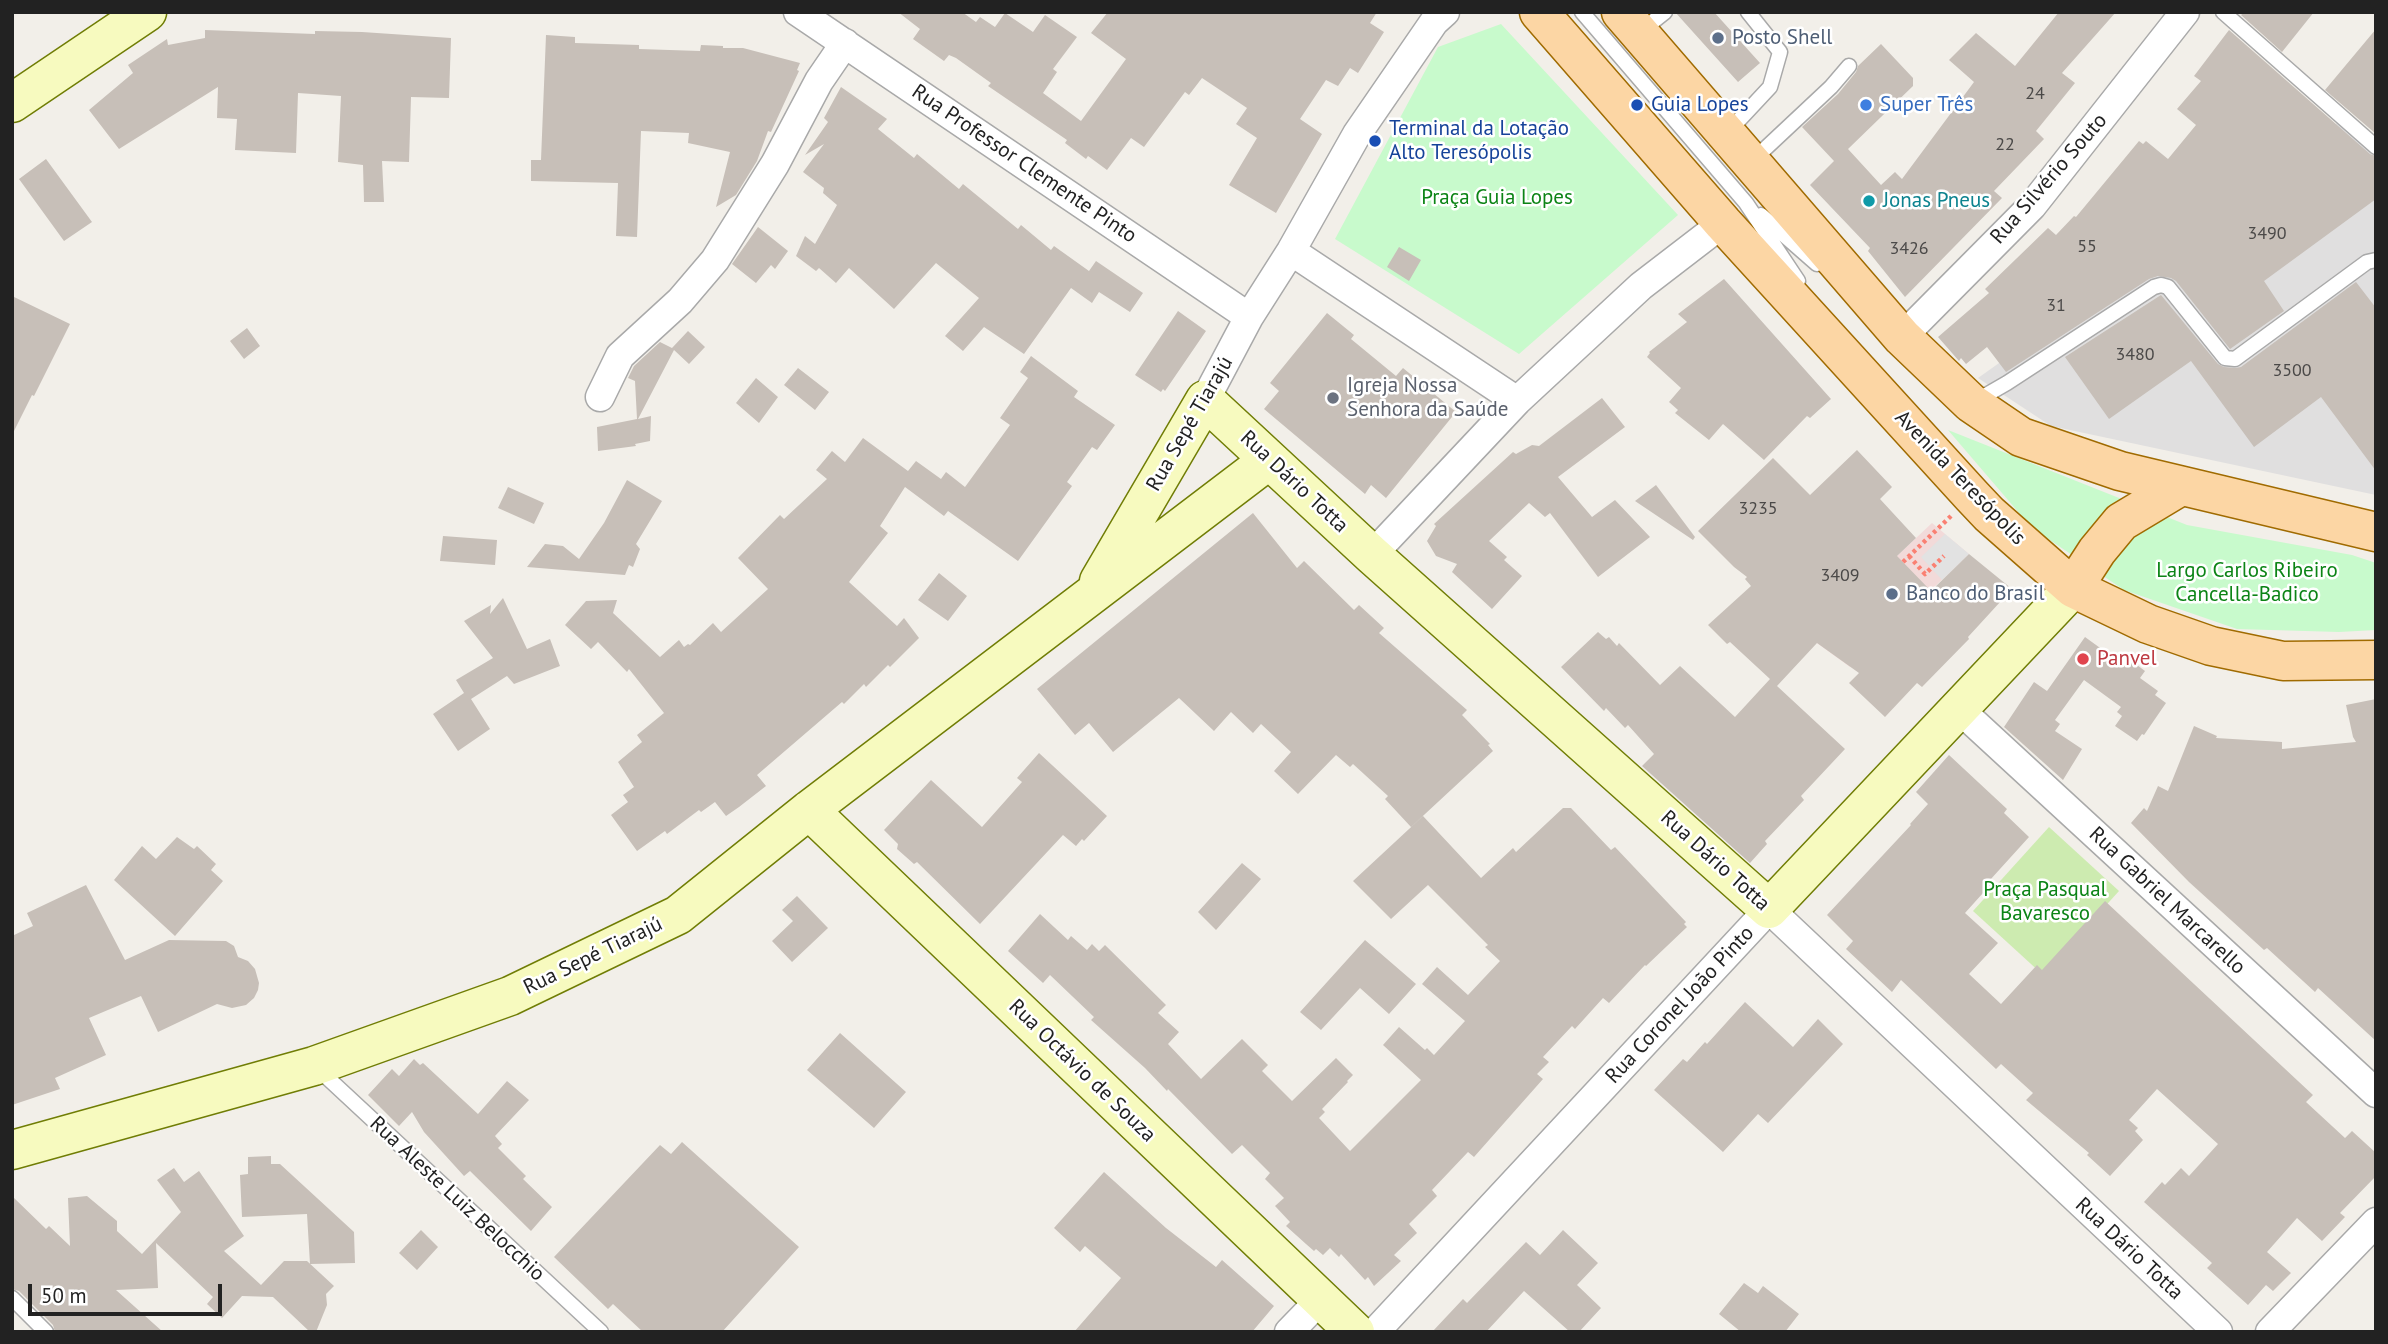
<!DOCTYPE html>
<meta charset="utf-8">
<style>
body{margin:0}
#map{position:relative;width:2388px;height:1344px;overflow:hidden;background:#f2efe9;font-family:"PT Sans",sans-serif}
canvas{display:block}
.frame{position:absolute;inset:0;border:14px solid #222;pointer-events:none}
.scale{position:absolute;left:28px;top:1284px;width:194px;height:32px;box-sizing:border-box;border:4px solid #222;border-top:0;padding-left:9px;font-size:21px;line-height:24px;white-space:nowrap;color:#222;-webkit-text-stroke:5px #fff;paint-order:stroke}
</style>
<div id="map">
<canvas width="2388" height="1344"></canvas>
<div class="frame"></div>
<div class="scale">50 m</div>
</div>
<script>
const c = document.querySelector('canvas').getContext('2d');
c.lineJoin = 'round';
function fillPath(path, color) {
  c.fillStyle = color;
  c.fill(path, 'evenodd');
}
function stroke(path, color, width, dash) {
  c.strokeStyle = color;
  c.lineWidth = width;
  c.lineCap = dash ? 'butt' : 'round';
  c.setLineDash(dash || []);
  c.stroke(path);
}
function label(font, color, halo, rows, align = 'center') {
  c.font = font + ' "PT Sans",sans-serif';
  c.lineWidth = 5;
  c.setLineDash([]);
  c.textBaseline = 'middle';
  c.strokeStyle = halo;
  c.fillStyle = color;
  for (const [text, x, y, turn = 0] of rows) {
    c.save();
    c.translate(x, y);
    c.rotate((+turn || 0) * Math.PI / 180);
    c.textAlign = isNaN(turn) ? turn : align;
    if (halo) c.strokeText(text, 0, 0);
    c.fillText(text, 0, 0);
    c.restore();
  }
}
fillPath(new Path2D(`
 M2344,118L2376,153V495L2051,426L1978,378Z`), '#e0dfdf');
fillPath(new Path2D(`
 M1932,523L1969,554L1850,667L1810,638Z`), '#f2dad9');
fillPath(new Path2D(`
 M2049,827L2119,891L2043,975L1973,911Z`), '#cdebb0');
fillPath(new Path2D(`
 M1501,24L1678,215L1519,354L1335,239L1438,47Z
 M1948,430L2187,525L2352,555L2376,563V630L2339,632L2237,629L2124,590L2032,528Z`), '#c8facc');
fillPath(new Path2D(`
 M1945,534L1969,554L1942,580L1921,557Z`), '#e2e2e2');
fillPath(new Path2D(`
 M898,12H962L976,22L980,17L995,27L1005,13L1033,32L1045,15L1077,37L1053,69L1057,72L1043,93L1081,121L1126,59L1091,33L1108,12H1377L1370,23L1384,32L1358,73L1350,68L1338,86L1326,80L1300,119L1322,134L1276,213L1229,185L1257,138L1236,124L1247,108L1202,78L1189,95L1185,92L1144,147L1131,138L1107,170L1088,156L1086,159L1065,143L1067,140L988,86L991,83L956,58L949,55L944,61L913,39L920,29Z
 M1675,12H1714L1760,63L1738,82Z
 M2059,12H2116L2062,73L2075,83L2036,131L2044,139L1994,191L2002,198L1905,297L1868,251L1870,248L1810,185L1834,161L1802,127L1838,94L1856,72L1858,66L1881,44L1913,78V86L1848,149L1881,185L1895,172L1902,179L1974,82L1949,60L1976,33L2015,66Z
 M2244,12H2314L2282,52L2241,15Z
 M2376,29V134L2325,90Z
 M205,30L315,34V31L362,32L451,38L449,98L411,97L409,162L382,161L384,202H364L363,165L338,162L341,96L298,93L296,153L235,150L237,119L217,118L218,87L119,149L89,110L133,73L128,65L167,39L168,45L205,38Z
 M2229,30L2370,154L2376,156V199L2264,281L2284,311L2230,349L2176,281L2171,278L2158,276L2149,279L2006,372L1987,347L1966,364L1961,358L1959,361L1938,337L1989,293L1985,289L2048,228L2056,235L2074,216L2076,217L2139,141L2143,144L2146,141L2168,159L2196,125L2177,109L2201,81L2194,76Z
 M546,35L575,37V43L639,45V49L700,51L701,45L723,46V48H743L800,63L797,70L799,71L771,132L768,131L757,161L736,195L716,207L730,152L688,143L689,133L641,131L637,237L616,236L618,183L531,181V160H541Z
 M841,87L887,119L878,129L914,158L917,154L959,189L963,184L1018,229L1021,225L1051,250L1054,246L1089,271L1096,261L1143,293L1130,312L1099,292L1092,303L1071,288L1024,354L984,327L963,351L945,336L979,298L936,263L894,309L849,268L836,283L819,268L816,271L796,256L805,236L815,244L837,205L823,193L824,188L803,172L824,144L805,155L828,122L824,118Z
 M46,159L92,222L64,241L19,179Z
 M758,227L788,251L775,269L771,265L756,283L732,264Z
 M1399,247L1421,260L1409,281L1387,267Z
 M1724,279L1831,399L1810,418L1807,416L1764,460L1723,424L1709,440L1675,413L1678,410L1669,402L1681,388L1647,357L1650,353L1649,352L1687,322L1678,314Z
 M2356,282L2376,308V471L2321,397L2254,447L2191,361L2109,419L2065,357L2161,295L2218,364L2224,367L2235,368L2241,367Z
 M12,296L70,324L34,396L32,395L12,435Z
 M1178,311L1206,331L1165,391L1163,389L1161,392L1135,375Z
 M1327,313L1354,335L1351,339L1396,376L1403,368L1456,412L1386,498L1371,485L1365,494L1264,409L1279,391L1270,383Z
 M247,328L260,346L244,359L230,341Z
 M688,331L705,347L689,364L674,350L638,419L651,416L650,441L635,444L636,446L598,451L597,427L637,419L635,381L628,378L634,366L660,342L672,348Z
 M1031,356L1078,391L1074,397L1115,425L1097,450L1092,447L1067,482L1072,486L1018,561L948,511L944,516L905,487L880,526L888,533L849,582L897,626L904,618L919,638L890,667L888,665L866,687L864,684L844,704L842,702L757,775L766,786L739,807L726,816L715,802L701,812L699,810L667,834L665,831L637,851L611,815L628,802L623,795L634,787L618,762L642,742L637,735L664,713L629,669L627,672L598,642L591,649L565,625L586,601L617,600L613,613L660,657L679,640L684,647L688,644L690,645L713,623L721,632L768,589L738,558L780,515L784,519L827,479L816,470L832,451L845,462L863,438L908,471L916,461L941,479L946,472L965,487L1010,425L1000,418L1028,378L1020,372Z
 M798,368L829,392L815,410L784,385Z
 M756,378L778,397L759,423L736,403Z
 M1602,398L1625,427L1558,477L1592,517L1615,500L1650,537L1598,577L1550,513L1545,517L1529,503L1489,541L1507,557L1504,560L1522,576L1492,609L1452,572L1457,564L1436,556L1427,541L1436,526L1434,524L1513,452L1516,454L1532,445L1539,446Z
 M1857,450L1892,487L1880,499L1916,538L1897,556L1931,591L1969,554L2012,589L1968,637L1969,639L1922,687L1917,683L1885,717L1849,683L1859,673L1817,643L1777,686L1845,749L1801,796L1804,800L1765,841L1767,844L1750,863L1642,766L1654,754L1628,725L1625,728L1606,708L1604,711L1561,667L1598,632L1606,639L1609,637L1617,646L1619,643L1660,685L1680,666L1735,717L1770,679L1730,642L1727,644L1708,625L1751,586L1745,579L1747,577L1734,567L1698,531L1773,458L1810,495Z
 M627,480L662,501L636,544L640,549L633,567L629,565L625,575L527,567L545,544L563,546L579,559L604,523Z
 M1656,485L1695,537L1693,540L1635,501Z
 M508,487L544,503L534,524L498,508Z
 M1253,513L1297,568L1304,561L1354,610L1359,605L1384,628L1379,633L1467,710L1462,715L1490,744L1488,745L1493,751L1411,827L1385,799L1388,796L1353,764L1350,767L1336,755L1298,794L1274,771L1291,752L1261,724L1253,733L1231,712L1214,731L1179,698L1113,752L1089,723L1075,735L1037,689Z
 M443,536L497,540L495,565L440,561Z
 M939,573L967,596L948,621L918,600Z
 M503,598L527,649L550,639L560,666L514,684L507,676L471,699L490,729L458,751L433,714L464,693L456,680L493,658L464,621L491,605L490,614Z
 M2085,637L2125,666L2129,659L2145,671L2140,678L2158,691L2155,695L2166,703L2144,735L2142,734L2137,741L2115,726L2122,716L2117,712L2121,707L2084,680L2055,720L2060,724L2055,731L2082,749L2063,780L2004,727L2034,682L2047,691Z
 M2376,699V1041L2318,988L2315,992L2267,948L2264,950L2189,882L2131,823L2144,808L2147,811L2158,786L2168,791L2194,726L2217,736L2216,738L2282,742V749L2356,742L2353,737L2346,705Z
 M1039,753L1107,816L1084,841L1082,839L1076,846L1063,835L980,924L917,862L914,864L897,849L898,844L884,830L931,780L982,827L1022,782L1017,778Z
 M1949,755L2007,809L2004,813L2029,837L1990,880L1992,883L1965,913L1998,943L1969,974L2001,1004L2037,965L2042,970L2105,901L2313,1095L2306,1102L2345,1138L2352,1131L2376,1153V1176L2340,1213L2345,1217L2322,1241L2297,1218L2267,1252L2291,1273L2273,1291L2266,1285L2248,1305L2207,1268L2212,1263L2144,1202L2162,1182L2165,1185L2181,1168L2189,1176L2218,1144L2157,1089L2129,1120L2138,1128L2135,1131L2143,1140L2110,1176L2087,1155L2089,1153L2026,1100L2033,1093L2001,1064L1996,1069L1901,980L1892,992L1846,949L1853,941L1827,915L1911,825L1910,824L1928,804L1916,792Z
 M1563,808H1571L1611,850L1615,847L1686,922L1684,924L1687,927L1646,966L1645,965L1609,1003L1603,998L1575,1029L1572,1026L1543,1057L1549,1062L1537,1074L1543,1079L1474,1157L1468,1152L1432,1190L1437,1196L1409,1224L1417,1233L1394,1255L1401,1261L1374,1286L1368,1277L1365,1280L1341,1254L1339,1257L1330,1248L1323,1255L1316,1249L1314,1251L1306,1244L1286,1226L1290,1222L1275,1206L1284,1198L1265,1179L1270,1173L1242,1145L1232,1154L1168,1089L1167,1091L1145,1068L1091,1020L1094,1017L1050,975L1043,983L1008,951L1040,914L1068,940L1071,936L1087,950L1092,944L1099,951L1105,945L1166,1005L1158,1013L1179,1032L1168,1044L1201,1079L1242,1039L1268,1065L1262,1071L1292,1101L1336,1058L1353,1075L1347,1081L1348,1082L1322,1109L1325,1112L1319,1118L1350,1151L1421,1080L1383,1045L1399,1027L1425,1050L1427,1048L1434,1055L1465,1021L1422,984L1437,967L1468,995L1500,961L1485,947L1488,945L1428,885L1391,919L1353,881L1423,816L1481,878L1513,848L1516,852Z
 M177,837L194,849L197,846L216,864L211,870L223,881L175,936L114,880L142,846L156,859Z
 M1242,863L1261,879L1216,930L1198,912Z
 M86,885L125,960L169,940L226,941L234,946L238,957L248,961L255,969L259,983L258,990L254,998L246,1005L232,1008L217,1004L158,1032L141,996L89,1018L106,1055L55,1078L60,1089L12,1105V941L14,940L12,936L33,926L27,913Z
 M797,896L828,928L792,962L772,941L793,921L782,910Z
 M1365,940L1416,984L1389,1014L1360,988L1321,1030L1300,1012Z
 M1745,1002L1793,1047L1818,1019L1843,1044L1768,1123L1758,1114L1723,1152L1654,1090L1683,1059L1687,1062L1705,1042L1707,1044Z
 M840,1033L906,1092L874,1128L807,1070Z
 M414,1059L420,1065L423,1063L478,1114L507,1081L529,1100L495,1136L502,1144L498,1148L526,1176L523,1179L552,1207L531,1231L470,1171L464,1176L424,1132L412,1112L399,1126L368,1095L392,1069L399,1076Z
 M682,1142L799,1247L722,1332H643L613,1304L608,1309L554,1257L660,1145L671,1154Z
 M271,1156V1164H280L354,1232L355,1263L310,1264L307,1214L242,1217L240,1175L248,1174V1157Z
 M174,1168L184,1182L199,1171L244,1236L224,1251L261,1285L284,1261H307L334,1286L326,1294L327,1305L316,1332H310L273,1297L242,1296L222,1318L207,1304L213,1297L156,1243L158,1288L116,1290L163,1332H55L53,1325L19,1291L12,1289V1196L46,1229L49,1226L70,1246L68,1198L87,1196L117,1221V1231L142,1254L181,1212L157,1180Z
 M1104,1172L1166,1228L1216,1267L1222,1260L1274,1306L1252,1332H1074L1121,1278L1085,1246L1080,1252L1054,1228Z
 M421,1230L438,1247L417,1270L399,1253Z
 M1563,1230L1598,1263L1577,1285L1601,1308L1579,1332H1570L1524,1291L1486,1332H1432L1463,1299L1467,1303L1526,1242L1540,1255Z
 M1744,1283L1758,1293L1763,1286L1799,1314L1785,1332H1741L1719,1314Z`), '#c7bfb8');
const lane = new Path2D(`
 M1582,12L1746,203L1798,281
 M2223,12L2376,147
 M1641,31L1665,12
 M1727,133L1770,87L1780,52L1748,12
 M1752,161L1831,87L1849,66
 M1761,215L1817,264
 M1974,402L2007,383L2154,287L2161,285L2168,287L2225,358L2235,359L2367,262L2376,260
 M318,1069L601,1332
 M12,1298L46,1332`);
const street = new Path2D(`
 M798,12L1249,317
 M1291,251L1517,401
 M1902,337L2032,206L2185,12
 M600,397L620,356L680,301L715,260L775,164L819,81L845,43
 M1205,400L1249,317L1291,251L1357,134L1434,22L1445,12
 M1372,555L1517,401L1641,286L1723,223
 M1959,709L2376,1093
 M1289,1332L1321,1299
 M1375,1332L1769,909L2218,1332
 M2270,1332L2376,1222`);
const secondary = new Path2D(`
 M12,103L147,12
 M1099,581L1205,400L1372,555L1769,909L2073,588
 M809,810L1355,1332
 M12,1150L314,1066L510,996L678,915L809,810L1269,460`);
const primary = new Path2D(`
 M1539,12L1723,223L1972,496L1989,514L2073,588L2148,624L2211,646L2283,661L2376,660
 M1621,12L1902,337L1971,403L2021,437L2120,471L2376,532
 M2073,588L2097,551L2121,522L2181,486`);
stroke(lane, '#a9a9a9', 17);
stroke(street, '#a9a9a9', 31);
stroke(secondary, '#707d05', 41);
stroke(primary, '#a06b00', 41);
stroke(new Path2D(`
 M1909,556L1925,574L1944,556
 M1903,562L1951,516`), '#fa8072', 4.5, [3.5, 3.5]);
stroke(lane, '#fff', 14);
stroke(street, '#fff', 28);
stroke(secondary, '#f7fabf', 38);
stroke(primary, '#fcd6a4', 38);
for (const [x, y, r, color] of [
 [1718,38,7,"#5c6f8a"],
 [1637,105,7,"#1a4fb4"],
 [1866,105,7,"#3f7fe0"],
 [1375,141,7,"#1a4fb4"],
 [1869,201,7,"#0f9aa8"],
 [1333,398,7,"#6b7280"],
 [1892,594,7,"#5c6f8a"],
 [2083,659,7,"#e0444e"]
]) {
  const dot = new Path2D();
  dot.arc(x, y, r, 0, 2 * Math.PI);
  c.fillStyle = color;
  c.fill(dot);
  stroke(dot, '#fff', 2.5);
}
label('18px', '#4b4948', null, [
 ["24",2035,94],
 ["22",2005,145],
 ["3490",2267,234],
 ["55",2087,247],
 ["3426",1909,249],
 ["31",2056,306],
 ["3480",2135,355],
 ["3500",2292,371],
 ["3235",1758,509],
 ["3409",1840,576]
]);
label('21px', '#4e5e75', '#fff', [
 ["Posto Shell",1732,38],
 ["Banco do Brasil",1906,594]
], 'left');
label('21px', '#164399', '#fff', [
 ["Guia Lopes",1651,105],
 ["Terminal da Lotação",1389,129],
 ["Alto Teresópolis",1389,153]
], 'left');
label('21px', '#366cbe', '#fff', [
 ["Super Três",1880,105]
], 'left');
label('21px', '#222', '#fff', [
 ["Rua Professor Clemente Pinto",1024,164,34],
 ["Rua Silvério Souto",2049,179,-49],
 ["Rua Sepé Tiarajú",1190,424,-60],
 ["Avenida Teresópolis",1960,478,46],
 ["Rua Dário Totta",1294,482,43],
 ["Rua Dário Totta",1715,861,42],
 ["Rua Gabriel Marcarello",2167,901,43],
 ["Rua Sepé Tiarajú",593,956,-26],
 ["Rua Coronel João Pinto",1680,1005,-47],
 ["Rua Octávio de Souza",1082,1071,44],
 ["Rua Aleste Luiz Belocchio",457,1199,43],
 ["Rua Dário Totta",2129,1249,43]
]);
label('21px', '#0c8416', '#fff', [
 ["Praça Guia Lopes",1497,198],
 ["Largo Carlos Ribeiro",2247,571],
 ["Cancella-Badico",2247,595],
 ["Praça Pasqual",2045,890],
 ["Bavaresco",2045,914]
]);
label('21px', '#0d838f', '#fff', [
 ["Jonas Pneus",1883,201]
], 'left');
label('21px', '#5b616d', '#fff', [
 ["Igreja Nossa",1347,386],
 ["Senhora da Saúde",1347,410]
], 'left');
label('21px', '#be3a42', '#fff', [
 ["Panvel",2097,659]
], 'left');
</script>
